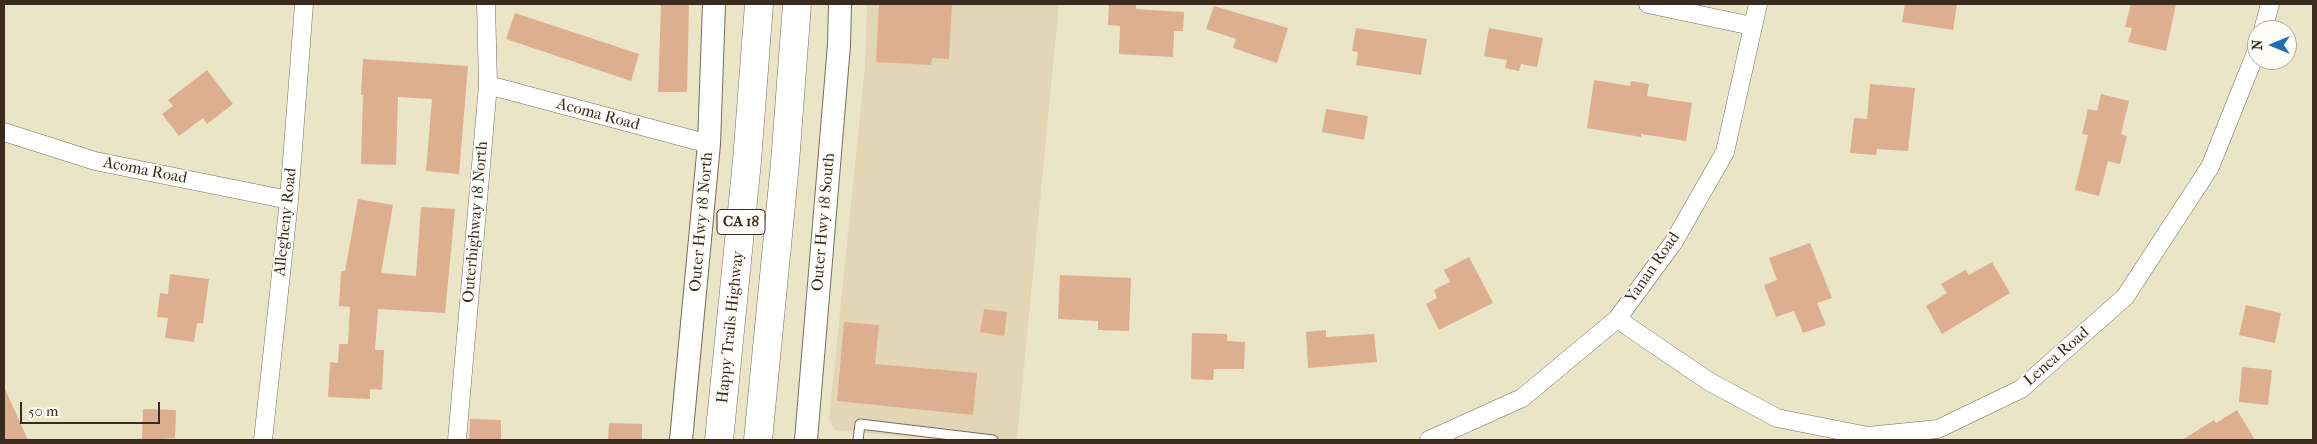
<!DOCTYPE html>
<style>
body{margin:0}
#map{position:relative;width:2317px;height:444px;overflow:hidden;background:#ebe5c8;font-family:"IM FELL French Canon",serif}
canvas{display:block}
.frame{position:absolute;inset:0;border:5px solid #3b2a1e;pointer-events:none}
.north{position:absolute;left:2247px;top:20px;width:50px;height:50px;box-sizing:border-box;background:#fdfcf7;border:1px solid #afa8a0;border-radius:50%;rotate:270deg;font-size:14px;font-weight:700;line-height:20px;text-align:center;color:#3b2a1e}
.north::after{content:'';display:block;margin:auto;width:18px;height:22px;background:#1f6fb2;clip-path:polygon(50% 0,100% 100%,50% 72%,0 100%)}
.scale{position:absolute;left:20px;top:402px;width:140px;height:22px;box-sizing:border-box;border:2px solid #3b2a1e;border-top:0;padding-left:6px;font-size:15px;line-height:18px;white-space:nowrap;color:#3b2a1e;-webkit-text-stroke:4px #fdfcf7;paint-order:stroke}
</style>
<div id="map">
<canvas width="2317" height="444"></canvas>
<div class="frame"></div>
<div class="north">N</div>
<div class="scale">50 m</div>
</div>
<script>
const c = document.querySelector('canvas').getContext('2d');
c.lineJoin = 'round';
function fillPath(path, color) {
  c.fillStyle = color;
  c.fill(path, 'evenodd');
}
function stroke(path, color, width, dash) {
  c.strokeStyle = color;
  c.lineWidth = width;
  c.lineCap = dash ? 'butt' : 'round';
  c.setLineDash(dash || []);
  c.stroke(path);
}
function label(font, color, halo, rows, align = 'center') {
  c.font = font + ' "IM FELL French Canon",serif';
  c.lineWidth = 4;
  c.setLineDash([]);
  c.textBaseline = 'middle';
  c.strokeStyle = halo;
  c.fillStyle = color;
  for (const [text, x, y, turn = 0] of rows) {
    c.save();
    c.translate(x, y);
    c.rotate((+turn || 0) * Math.PI / 180);
    c.textAlign = isNaN(turn) ? turn : align;
    if (halo) c.strokeText(text, 0, 0);
    c.fillText(text, 0, 0);
    c.restore();
  }
}
fillPath(new Path2D(`
 M867,4H1059L1017,440H940L834,430L829,420L865,66Z`), '#e3d6b7');
fillPath(new Path2D(`
 M661,4H689L687,92H658Z
 M879,4H952L949,59L932,58L931,65L876,62Z
 M1109,4H1136V9L1184,12L1183,31H1174L1173,57L1119,54L1120,26L1108,25Z
 M1905,4H1957L1953,30L1902,22Z
 M2131,4H2176L2166,51L2128,42L2132,28L2125,27Z
 M1214,6L1288,28L1277,63L1233,48L1236,39L1206,29Z
 M515,13L639,54L631,81L506,39Z
 M1356,28L1427,39L1421,75L1356,65L1358,52L1352,51Z
 M1489,28L1543,38L1537,67L1521,64L1519,71L1505,68L1507,60L1484,56Z
 M363,59L468,66L459,174L426,171L432,99L398,97L396,165L361,164L363,95H361Z
 M207,70L233,104L207,124L203,118L179,136L162,114L173,106L168,100Z
 M1594,80L1630,86L1631,81L1649,84L1647,96L1692,103L1686,141L1641,134V137L1587,128Z
 M1870,84L1915,88L1908,151L1877,149L1876,155L1850,153L1854,118L1867,119Z
 M2101,94L2129,101L2121,134L2127,136L2120,164L2108,161L2099,196L2075,190L2088,135L2082,134L2088,109L2097,111Z
 M1326,109L1368,116L1364,140L1322,132Z
 M358,199L393,205L381,273L416,276L421,207L455,209L445,313L378,309L375,350H384L382,390L370,389V399L328,397L330,362L338,363L339,344H348L350,307L339,306L341,271H345Z
 M1810,243L1832,298L1817,303L1826,325L1803,333L1794,311L1776,317L1764,285L1777,280L1769,258Z
 M1469,257L1493,303L1439,330L1426,304L1437,298L1434,290L1450,282L1444,270Z
 M1992,262L2010,293L1942,334L1926,306L1947,293L1941,284L1965,270L1969,275Z
 M170,274L209,279L203,323H197L194,342L165,338L168,318L157,317L160,293L168,294Z
 M1060,275L1131,278L1129,331L1098,330V321L1058,319Z
 M2246,305L2281,313L2275,343L2239,335Z
 M984,309L1007,312L1004,336L980,332Z
 M844,322L879,325L875,364L977,373L973,415L837,401Z
 M1326,330V337L1374,334L1377,362L1308,368L1306,332Z
 M1192,333L1227,334V341L1245,342L1244,369H1214L1213,380L1191,379Z
 M2242,367L2272,370L2268,405L2239,402Z
 M4,387L28,440H4Z
 M143,409L176,410L175,438L142,440Z
 M2237,410L2255,440H2182L2214,420L2216,423Z
 M470,419L501,420V440H469Z
 M609,423L642,424V440H608Z`), '#ddae8f');
const service = new Path2D(`
 M858,440L860,424L993,440`);
const minor = new Path2D(`
 M1648,4L1752,26
 M2263,30L2270,4
 M488,85L709,144
 M4,132L95,161L289,200
 M1617,319L1710,382L1777,418L1868,436L1938,429L2021,389L2125,297L2210,167L2257,50
 M263,440L289,200L304,4
 M457,440L488,85L486,4
 M1429,440L1522,398L1617,319L1673,243L1725,152L1758,4`);
const tertiary = new Path2D(`
 M681,440L709,144L714,4
 M806,440L839,45L840,4`);
const primary = new Path2D(`
 M719,440L747,161L759,4
 M758,440L785,163L797,4`);
stroke(service, '#796b5a', 11);
stroke(minor, '#796b5a', 19);
stroke(tertiary, '#796b5a', 24);
stroke(primary, '#796b5a', 29);
stroke(service, '#fff', 9);
stroke(minor, '#fff', 18);
stroke(tertiary, '#fff', 22);
stroke(primary, '#fff', 28);
for (const [x, y, w] of [
 [741,222,48]
]) {
  const box = new Path2D();
  box.roundRect(x - w / 2, y - 12.5, w, 25, 4);
  c.fillStyle = '#fdfcf7';
  c.fill(box);
  stroke(box, '#3b2a1e', 1);
}
label('bold 15px', '#3b2a1e', null, [
 ["CA 18",741,222]
]);
label('16px', '#3b2a1e', '#fdfcf7', [
 ["Acoma Road",598,115,15],
 ["Acoma Road",145,171,11],
 ["Allegheny Road",286,222,-84],
 ["Outerhighway 18 North",476,222,-85],
 ["Outer Hwy 18 North",702,222,-85],
 ["Outer Hwy 18 South",824,222,-85],
 ["Yanan Road",1653,268,-55],
 ["Happy Trails Highway",731,327,-84],
 ["Lenca Road",2057,357,-41]
]);
</script>
